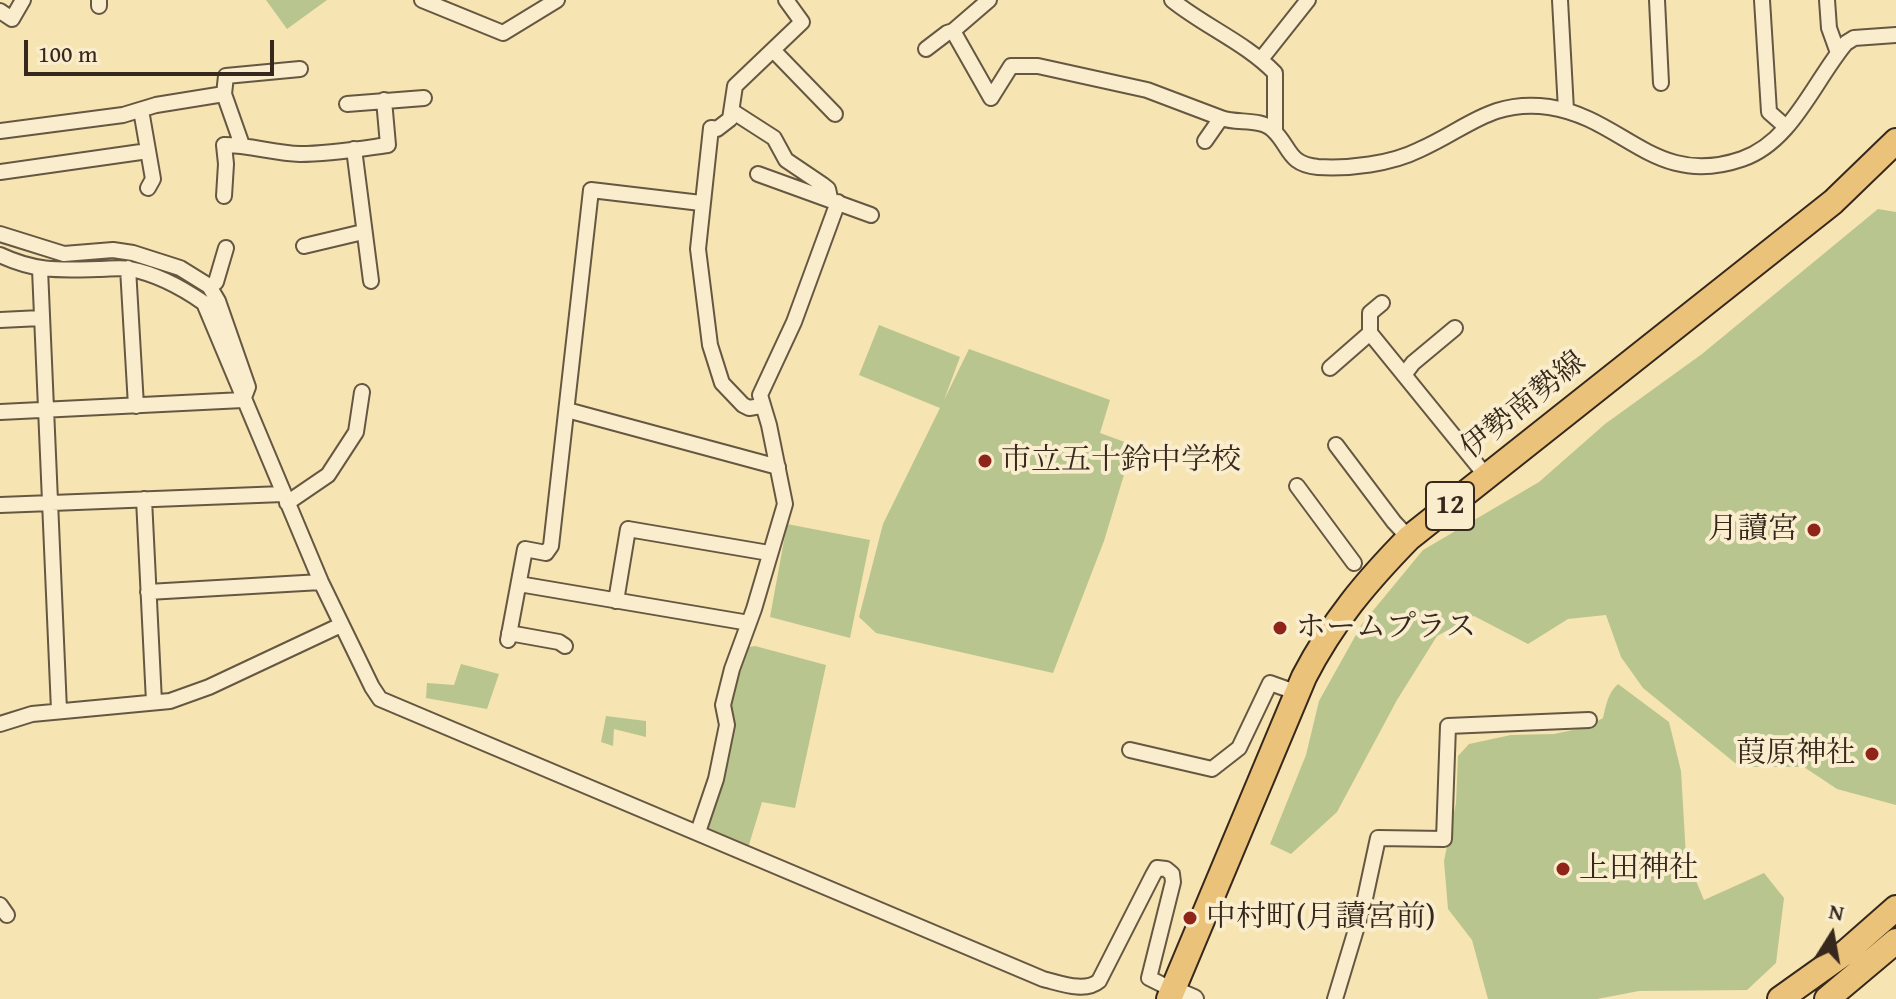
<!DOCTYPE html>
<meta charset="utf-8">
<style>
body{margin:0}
#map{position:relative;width:1896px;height:999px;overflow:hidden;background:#f6e4b2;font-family:"Gentium Book Plus",serif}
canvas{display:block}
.north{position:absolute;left:1792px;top:895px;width:80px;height:80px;-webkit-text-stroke:6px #f9edcd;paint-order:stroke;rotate:11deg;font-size:22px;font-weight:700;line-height:32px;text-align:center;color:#36281d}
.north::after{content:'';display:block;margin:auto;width:28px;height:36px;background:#36281d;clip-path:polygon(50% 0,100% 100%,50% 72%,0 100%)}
.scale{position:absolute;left:24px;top:40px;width:250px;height:36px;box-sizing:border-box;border:4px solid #36281d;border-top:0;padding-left:10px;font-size:24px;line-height:28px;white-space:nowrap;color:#36281d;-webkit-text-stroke:6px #f9edcd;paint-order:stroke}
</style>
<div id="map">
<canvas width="1896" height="999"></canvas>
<div class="north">N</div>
<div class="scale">100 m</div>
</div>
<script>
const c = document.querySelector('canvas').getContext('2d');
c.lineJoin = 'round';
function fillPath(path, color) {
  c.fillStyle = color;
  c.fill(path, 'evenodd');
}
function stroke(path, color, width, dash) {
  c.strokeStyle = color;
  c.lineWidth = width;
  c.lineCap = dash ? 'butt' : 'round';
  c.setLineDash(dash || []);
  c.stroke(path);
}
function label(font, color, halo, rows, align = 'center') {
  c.font = font + ' "Gentium Book Plus","Noto Serif JP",serif';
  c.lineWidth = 8;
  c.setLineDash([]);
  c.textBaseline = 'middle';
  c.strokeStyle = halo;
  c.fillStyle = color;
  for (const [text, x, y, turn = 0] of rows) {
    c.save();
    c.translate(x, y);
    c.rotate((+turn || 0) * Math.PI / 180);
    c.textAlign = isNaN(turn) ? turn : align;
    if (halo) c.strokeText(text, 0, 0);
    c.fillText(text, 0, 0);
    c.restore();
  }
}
fillPath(new Path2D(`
 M266,0H327L287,29Z
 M1878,209L1896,212V805L1837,789L1804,767H1740L1643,688L1621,657L1606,615L1568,619L1528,644L1474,616L1437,636L1397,700L1337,812L1291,854L1270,844L1306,755L1319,701L1362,624L1423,550L1539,482L1605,424L1702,354Z
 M879,325L960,357L944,400L969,349L1110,400L1100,433L1133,445L1104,541L1053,673L876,633L859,617L883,524L940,408L859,375Z
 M787,524L870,540L850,638L770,617Z
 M755,646L826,665L795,808L762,802L748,848L708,831L706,826L720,783L725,775L735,722L729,705L749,647Z
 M461,664L499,674L487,709L426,698L427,683L454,685Z
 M1618,684L1669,722L1681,771L1686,857L1704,900L1764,873L1784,898L1776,963L1747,990L1639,991L1597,999H1488L1472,940L1448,909L1444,861L1456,803L1458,756L1469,744L1511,735L1554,734L1587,727L1603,718C1606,705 1608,693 1618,684Z
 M606,716L646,721V737L614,729L613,746L601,742Z`), '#b9c58e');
const minor = new Path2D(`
 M422,0L503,33L557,0
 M989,0L953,31L991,98L1011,66H1038L1147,90L1221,118
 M1172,0C1204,26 1246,43 1275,73V131
 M1560,0L1566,110
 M1657,0L1661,83
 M1762,0L1769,112L1786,127
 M1827,0L1829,28L1838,53
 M99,6V0
 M0,11L12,19L23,0
 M926,49L947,33L953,31
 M773,50L835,114
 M1262,58L1308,0
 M347,104L424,98
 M141,110L153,179L148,188
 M732,111L774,138L786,160L823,185L828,189L830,198
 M0,131L123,115L156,105L224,94
 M1205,141L1221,118C1237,124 1261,118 1273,130C1291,147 1287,164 1318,167C1349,169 1391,164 1419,150C1467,129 1491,99 1549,107C1624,118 1655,189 1742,159C1792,142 1814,81 1846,43L1854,38L1896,35
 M242,145L224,94L226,76L300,69
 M354,149L371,281
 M0,172L148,151
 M758,174L871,215
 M224,196L226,164L224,145C250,145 274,153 300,154C329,154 359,149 388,145L384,100
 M0,234L64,254L113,250L133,253L180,268L209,286L218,301L248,387L243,400L0,412
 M304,246L363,232
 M0,255C36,272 60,270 98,269C109,269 120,267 130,269C157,274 181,287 204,303L321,582L372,687L380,699L1043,979C1060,983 1085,993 1099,981L1153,875L1157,868L1166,869L1172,874L1173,882L1149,978L1173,990
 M128,268L136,406
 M40,269L59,710
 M210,287L216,282L226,248
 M1382,303L1370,313V333L1487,477
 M0,320L41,318
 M1330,368L1370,333
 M1404,375L1413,363L1455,328
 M761,406L749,408L743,405L722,383L710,345L698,249L711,128L717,129L730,119L735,86L802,22L786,0
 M567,410L778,467
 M1336,445L1394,522L1409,538
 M1297,486L1354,563
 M144,499L154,702
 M287,503L328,475L356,432L362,392
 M0,505L283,494
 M519,584L749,623
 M148,592L321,582
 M616,601L628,529L769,553
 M509,633L559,642L565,646
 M508,640L525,549L546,553L551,546L591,190L701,203
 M0,724L32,714L170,701L209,687L341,625
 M1130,750L1212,769L1239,748L1270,683L1298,693
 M698,832L716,779L727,725L723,705L732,669L754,609L785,504L769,425L760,395L794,322L838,202
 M0,905L7,915
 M1335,999L1364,903L1378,838L1444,839L1448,726L1589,720`);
const tertiary = new Path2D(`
 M1173,990L1194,999`);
const primary = new Path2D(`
 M1169,999L1304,677C1333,621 1366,582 1409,538L1833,202L1896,141`);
const trunk = new Path2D(`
 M1780,999L1846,952L1896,908
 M1827,999L1896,941`);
stroke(minor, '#665742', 18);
stroke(tertiary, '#665742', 22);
stroke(primary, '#36281d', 28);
stroke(trunk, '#36281d', 28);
stroke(minor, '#f9edcd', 14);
stroke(tertiary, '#f9edcd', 18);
stroke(primary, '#ebc279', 24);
stroke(trunk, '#ebc279', 24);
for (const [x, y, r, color] of [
 [985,461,8,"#8f2418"],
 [1814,530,8,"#8f2418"],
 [1280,628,8,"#8f2418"],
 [1872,754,8,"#8f2418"],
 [1563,869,8,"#8f2418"],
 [1190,918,8,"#8f2418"]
]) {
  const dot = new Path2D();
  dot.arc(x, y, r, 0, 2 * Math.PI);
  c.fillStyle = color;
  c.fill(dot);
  stroke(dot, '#f9edcd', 3);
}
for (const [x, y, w] of [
 [1450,506,48]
]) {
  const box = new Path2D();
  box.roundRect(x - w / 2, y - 24, w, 48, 6);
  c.fillStyle = '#f9edcd';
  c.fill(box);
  stroke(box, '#36281d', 2);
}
label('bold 28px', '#36281d', null, [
 ["12",1450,506]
]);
label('30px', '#36281d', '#f9edcd', [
 ["伊勢南勢線",1524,406,-39]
]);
label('30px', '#36281d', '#f9edcd', [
 ["市立五十鈴中学校",1001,461],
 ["月讀宮",1798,530,"right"],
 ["ホームプラス",1296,628],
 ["葭原神社",1856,754,"right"],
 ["上田神社",1579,869],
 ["中村町(月讀宮前)",1206,918]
], 'left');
</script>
